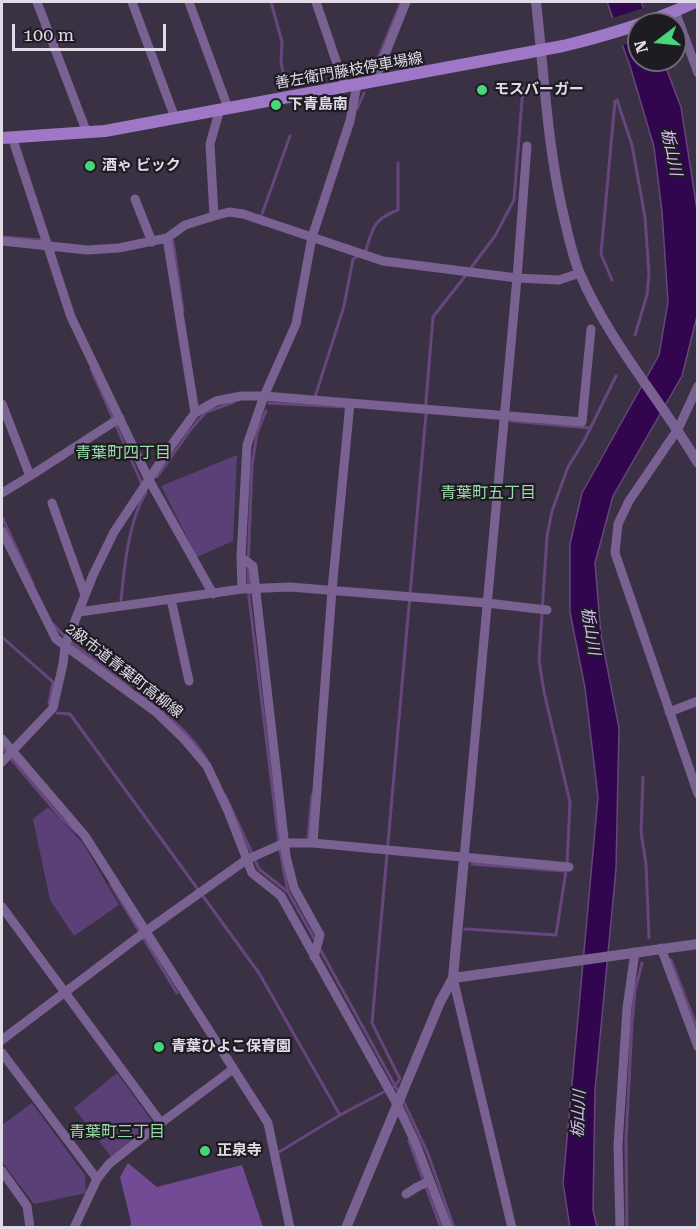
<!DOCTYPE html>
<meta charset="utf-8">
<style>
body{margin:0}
#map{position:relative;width:699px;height:1229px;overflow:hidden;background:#3a3144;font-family:"Roboto Serif",serif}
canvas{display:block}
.frame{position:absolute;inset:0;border:3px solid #e1dbe8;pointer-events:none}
.north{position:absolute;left:627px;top:12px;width:60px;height:60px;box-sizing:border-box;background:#1f1b23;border:2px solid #6d6872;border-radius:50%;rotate:254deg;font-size:16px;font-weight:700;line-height:24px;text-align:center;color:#e1dbe8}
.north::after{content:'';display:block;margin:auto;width:21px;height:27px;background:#48d778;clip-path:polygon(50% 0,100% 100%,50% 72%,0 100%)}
.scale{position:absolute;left:12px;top:24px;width:154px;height:27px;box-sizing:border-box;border:3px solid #e1dbe8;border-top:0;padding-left:8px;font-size:18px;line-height:21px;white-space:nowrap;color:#e1dbe8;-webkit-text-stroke:4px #1f1b23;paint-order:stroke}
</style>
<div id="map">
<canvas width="699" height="1229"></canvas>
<div class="frame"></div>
<div class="north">N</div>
<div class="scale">100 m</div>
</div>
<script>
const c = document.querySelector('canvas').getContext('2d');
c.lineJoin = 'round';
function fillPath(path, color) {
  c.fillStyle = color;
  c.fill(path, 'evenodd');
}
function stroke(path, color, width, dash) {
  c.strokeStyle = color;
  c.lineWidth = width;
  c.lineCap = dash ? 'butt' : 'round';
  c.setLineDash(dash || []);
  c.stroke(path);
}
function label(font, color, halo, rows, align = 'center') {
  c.font = font + ' "Roboto Serif","Noto Sans JP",serif';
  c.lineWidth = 4.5;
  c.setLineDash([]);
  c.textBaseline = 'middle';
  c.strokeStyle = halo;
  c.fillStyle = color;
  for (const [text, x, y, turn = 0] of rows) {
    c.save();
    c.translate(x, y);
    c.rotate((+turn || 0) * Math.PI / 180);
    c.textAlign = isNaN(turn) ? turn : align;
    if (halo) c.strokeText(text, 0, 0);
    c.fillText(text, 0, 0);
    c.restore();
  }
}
fillPath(new Path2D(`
 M237,455L233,541L197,557L161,486Z
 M48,807L83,843L119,905L74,936L50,900L33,819Z
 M117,1073L154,1124L112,1158L74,1108Z
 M32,1103L85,1175L86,1193L34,1204L2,1162V1125Z`), '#5b3f77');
fillPath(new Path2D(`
 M128,1163L157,1187L242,1165L263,1227H130L131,1222L120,1177Z`), '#714c95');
const water = new Path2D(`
 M607,2H641L650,24H639V60H663L681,107L697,210V316L682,376L613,496L595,563L601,635L619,728L616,869L595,1090L593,1210L597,1227L570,1228L563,1183L598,797L585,688L570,612V544L582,493L659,355L668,302L662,212L654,147L630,66Z`);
fillPath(water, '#31064e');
stroke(water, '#66467c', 1.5);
fillPath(new Path2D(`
 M646,7L653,24H639V40L620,46L610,19Z`), '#3a3144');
stroke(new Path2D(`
 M271,2L282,42L281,63L286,84
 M372,73L401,2
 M357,109L364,93
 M262,214L290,136
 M2,237L41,240L42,243
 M173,241L183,311
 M363,252L366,250C373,227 374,219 398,210V163
 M470,269L495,236L514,200L523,88
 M612,280L601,254L615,101L617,100L632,145L645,217L649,274L647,295L635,335
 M91,369L142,484
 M315,397L344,306L353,259L358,256
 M269,403L346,407V409
 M266,411L257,433L252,465L248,565L249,597L280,851L288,892L315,940
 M511,421L590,428
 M157,477L191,429L206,412L234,402
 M2,517L33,584
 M121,600C124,569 129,519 146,493L145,490
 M53,624L65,637
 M2,637L53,682L49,703
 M70,641L129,687
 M137,693C164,712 190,732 207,760
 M57,713L70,714L259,973L340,1115
 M2,748L62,819L76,832
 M643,777L641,832L646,864L649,938
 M225,795L259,869L288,892
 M308,838L312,795
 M472,864L563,871
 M567,865L570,802L544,692L539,660L547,536L552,511L568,467L584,441L616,376
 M111,885L177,993
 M465,929L556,935L566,871
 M320,949L399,1093
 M671,960L698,1030
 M402,1098L428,1154L454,1228
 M409,1141L441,1228
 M279,1152L340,1115L395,1086L400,1079L372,1023L426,414V401L433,317L466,275
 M627,1228L626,1140L632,1023L635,990L642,963`), '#66467c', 3);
stroke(new Path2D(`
 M37,2L87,133
 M132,2L175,118
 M189,2L228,108
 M316,2L345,87
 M675,11L698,73
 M374,82L406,2
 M12,137L71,317L149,480L213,594
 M135,199L152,242
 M214,216L210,144L220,109
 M167,238L195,413
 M2,241L87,250L119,248L167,238L185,225L214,216L229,212L243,214L383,261L517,278L559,280L580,273
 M698,386L678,429L629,501L618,524L615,553L698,794
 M2,404L30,476L2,493
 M30,476L120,418
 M52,503L85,595
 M2,531L56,639L156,712L184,739L207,766L228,811L252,873L281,896L398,1106L416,1144L448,1228
 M241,557L253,566L286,856L294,888L320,935L314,957
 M242,589L241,557L247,445L264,396L296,324L312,237L350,121L357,85
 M171,599L189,681
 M79,612L242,589L290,587L487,603L547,610
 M669,712L698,701
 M2,739L85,836L268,1123L290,1228
 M2,762L53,708L63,664L65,646L93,575L114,532L173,443L195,413L216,401L241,396H264L582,422L591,329
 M313,843L332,590L350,403
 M464,858L517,278L527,146
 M2,907L161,1123
 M661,948L698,1047
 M453,978L512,1228
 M2,1040L146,931L246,860L284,843H313L569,867
 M2,1053L97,1179
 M2,1171L27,1206L30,1228
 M406,1194L417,1187L430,1181
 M74,1228L97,1179L109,1164L161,1123L233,1069
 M620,1228L618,1145L627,1008L635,952`), '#796192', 9);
stroke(new Path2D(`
 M536,2C544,72 547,144 563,213C568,234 572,255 580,274C610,343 660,399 698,463
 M453,978L698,944
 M346,1228L440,1002L453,978L464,858`), '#796192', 10);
stroke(new Path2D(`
 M2,138L105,131L563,46C608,35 653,22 695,2`), '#9e77c6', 12);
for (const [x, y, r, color] of [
 [482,90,6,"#48d778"],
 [276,105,6,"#48d778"],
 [90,166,6,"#48d778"],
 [159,1047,6,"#48d778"],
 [205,1151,6,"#48d778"]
]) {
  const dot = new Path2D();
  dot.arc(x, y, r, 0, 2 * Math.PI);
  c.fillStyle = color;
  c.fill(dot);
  stroke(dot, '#1f1b23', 2);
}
label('15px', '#e1dbe8', '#1f1b23', [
 ["善左衛門藤枝停車場線",349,71,-10],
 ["2級市道青葉町高柳線",124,671,38]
]);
label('bold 15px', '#e1dbe8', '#1f1b23', [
 ["モスバーガー",494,90],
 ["下青島南",288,105],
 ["酒ゃ ビック",102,166],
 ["青葉ひよこ保育園",171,1047],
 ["正泉寺",217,1151]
], 'left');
label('italic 16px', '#d7baf8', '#1f1b23', [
 ["栃山川",671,152,78],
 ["栃山川",590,631,81],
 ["栃山川",579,1114,-87]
]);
label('16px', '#99dca8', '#1f1b23', [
 ["青葉町四丁目",123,453],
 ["青葉町五丁目",488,493],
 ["青葉町三丁目",117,1132]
]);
</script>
